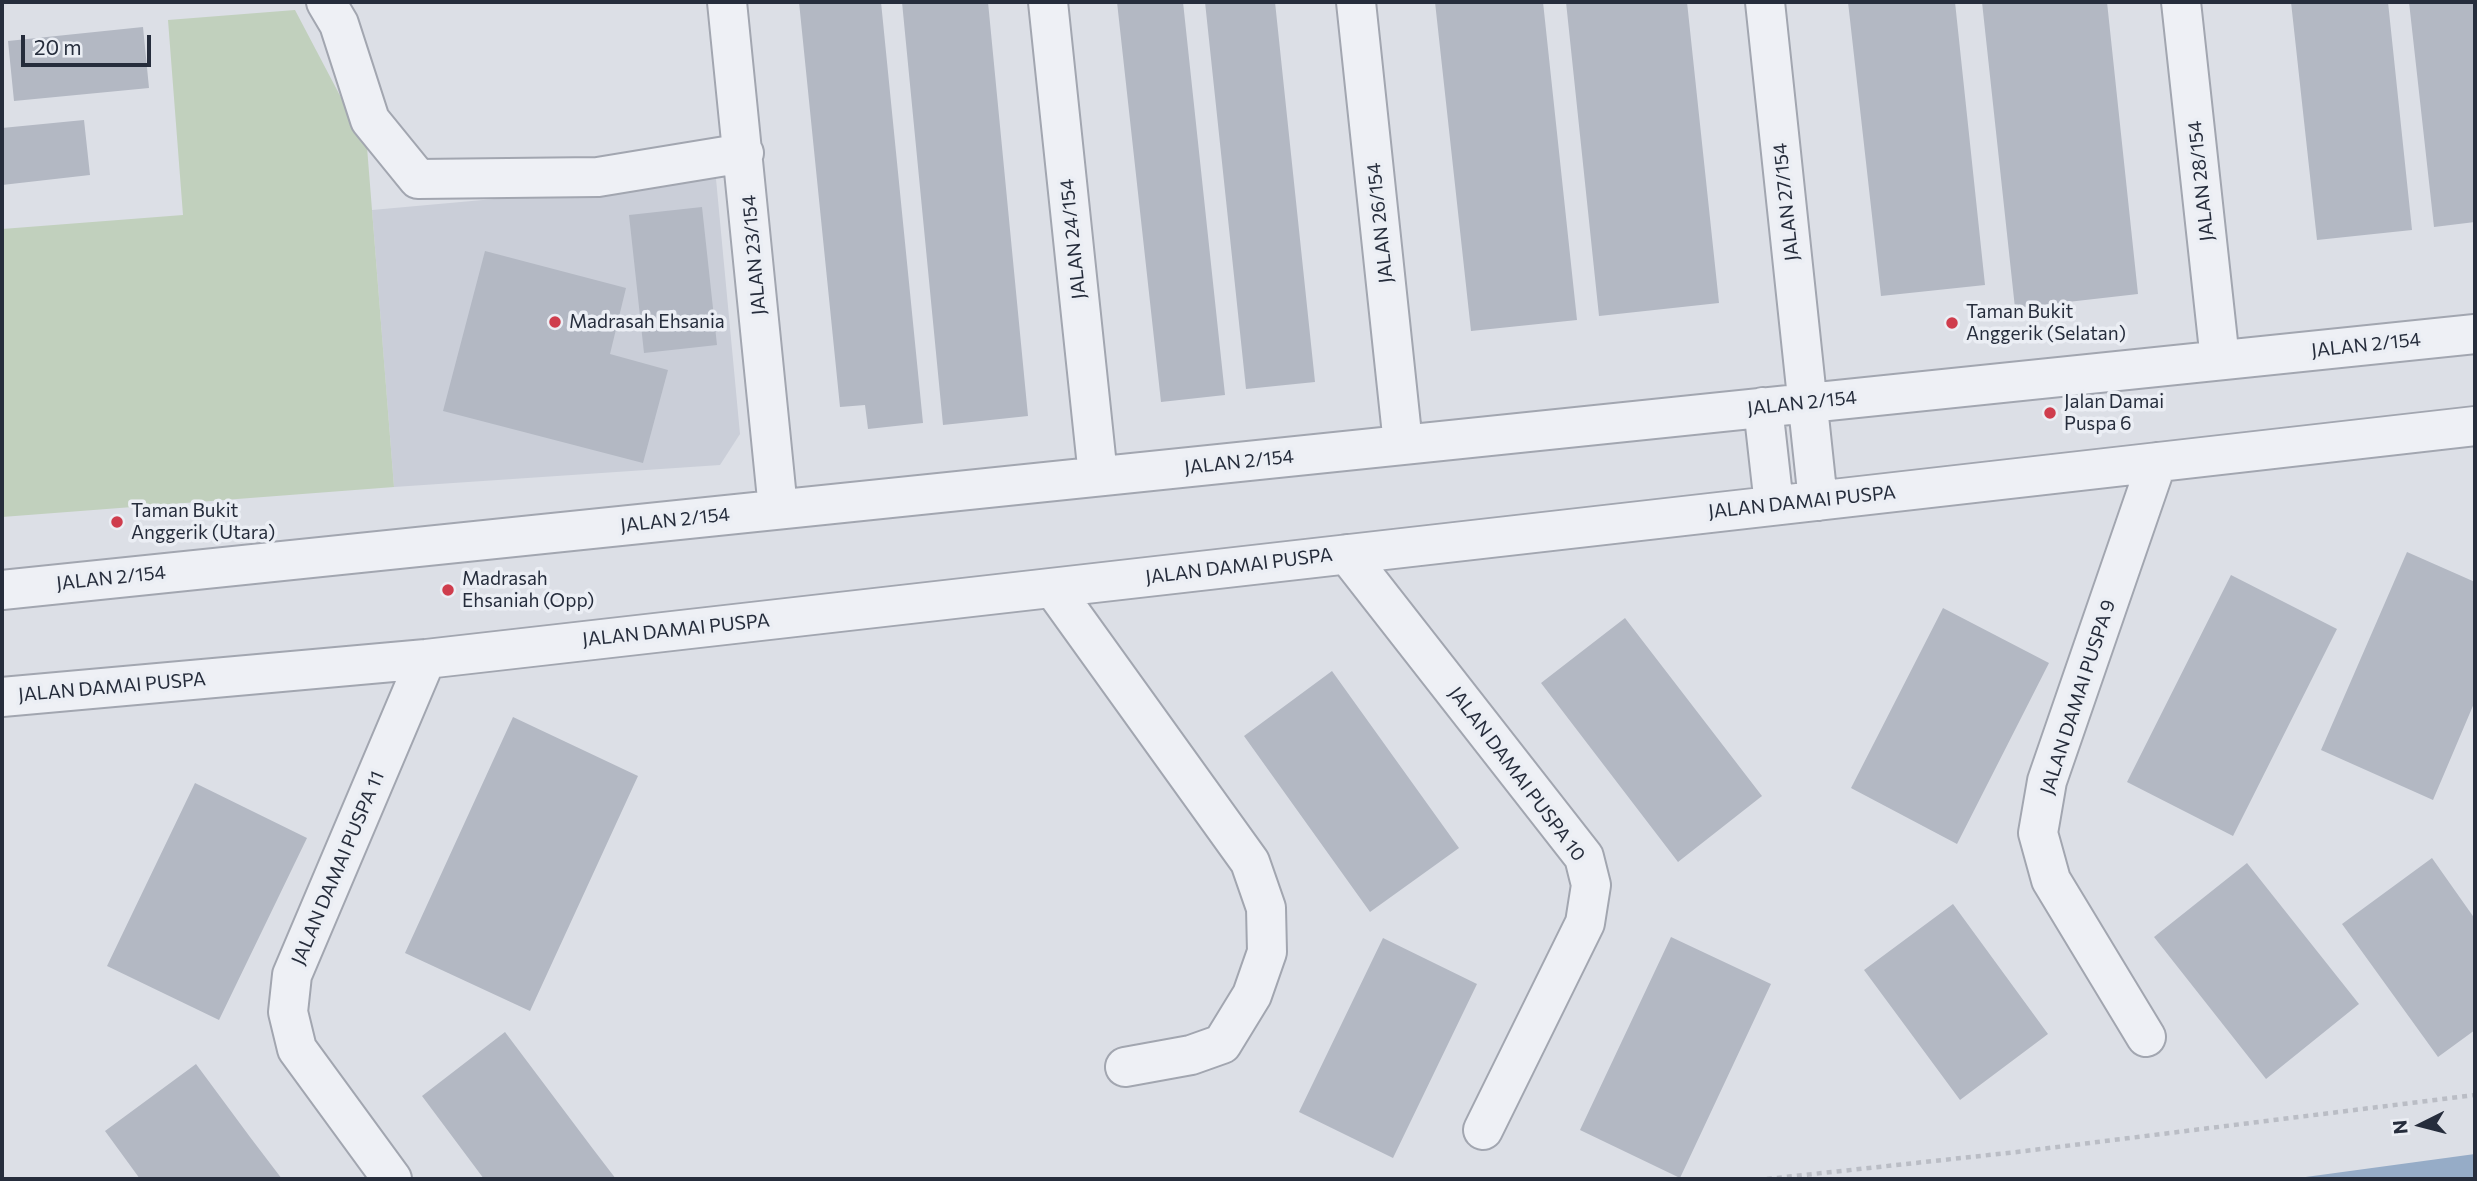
<!DOCTYPE html>
<style>
body{margin:0}
#map{position:relative;width:2477px;height:1181px;overflow:hidden;background:#dcdfe6;font-family:Commissioner,sans-serif}
canvas{display:block}
.frame{position:absolute;inset:0;border:4px solid #262d3c;pointer-events:none}
.north{position:absolute;left:2386px;top:1090px;width:70px;height:70px;-webkit-text-stroke:5px #ebeef4;paint-order:stroke;rotate:264deg;font-size:19px;font-weight:700;line-height:28px;text-align:center;color:#262d3c}
.north::after{content:'';display:block;margin:auto;width:24px;height:32px;background:#262d3c;clip-path:polygon(50% 0,100% 100%,50% 72%,0 100%)}
.scale{position:absolute;left:21px;top:35px;width:130px;height:32px;box-sizing:border-box;border:4px solid #262d3c;border-top:0;padding-left:9px;font-size:21px;line-height:24px;white-space:nowrap;color:#262d3c;-webkit-text-stroke:5px #ebeef4;paint-order:stroke}
</style>
<div id="map">
<canvas width="2477" height="1181"></canvas>
<div class="frame"></div>
<div class="north">N</div>
<div class="scale">20 m</div>
</div>
<script>
const c = document.querySelector('canvas').getContext('2d');
c.lineJoin = 'round';
function fillPath(path, color) {
  c.fillStyle = color;
  c.fill(path, 'evenodd');
}
function stroke(path, color, width, dash) {
  c.strokeStyle = color;
  c.lineWidth = width;
  c.lineCap = dash ? 'butt' : 'round';
  c.setLineDash(dash || []);
  c.stroke(path);
}
function label(font, color, halo, rows, align = 'center') {
  c.font = font + ' Commissioner,sans-serif';
  c.lineWidth = 7;
  c.setLineDash([]);
  c.textBaseline = 'middle';
  c.strokeStyle = halo;
  c.fillStyle = color;
  for (const [text, x, y, turn = 0] of rows) {
    c.save();
    c.translate(x, y);
    c.rotate((+turn || 0) * Math.PI / 180);
    c.textAlign = isNaN(turn) ? turn : align;
    if (halo) c.strokeText(text, 0, 0);
    c.fillText(text, 0, 0);
    c.restore();
  }
}
fillPath(new Path2D(`
 M716,179L740,434L720,465L394,487L372,210Z`), '#caced8');
fillPath(new Path2D(`
 M295,10L367,147L394,487L2,517V229L183,215L168,20Z`), '#c1d0bd');
fillPath(new Path2D(`
 M2475,1154V1179H2291Z`), '#96acc7');
fillPath(new Path2D(`
 M799,2H881L923,423L868,429L865,405L840,407Z
 M902,2H988L1028,416L943,425Z
 M1117,2H1183L1225,395L1161,402Z
 M1205,2H1275L1315,382L1246,389Z
 M1435,2H1543L1577,320L1471,331Z
 M1566,2H1687L1719,303L1599,316Z
 M1848,2H1955L1985,285L1881,296Z
 M1982,2H2107L2138,294L2015,308Z
 M2291,2H2388L2412,230L2317,240Z
 M2409,2H2475V222L2434,227Z
 M143,27L149,88L14,101L8,41Z
 M84,120L90,175L2,185V128Z
 M702,207L717,345L644,353L629,215Z
 M485,251L626,288L610,354L668,370L643,463L443,411Z
 M2407,552L2475,582V701L2433,800L2321,750Z
 M2231,575L2337,629L2233,836L2127,782Z
 M1943,608L2049,663L1957,844L1851,788Z
 M1625,618L1762,796L1678,862L1541,683Z
 M1332,671L1459,848L1370,912L1244,736Z
 M513,717L638,776L530,1011L405,953Z
 M195,783L307,838L219,1020L107,966Z
 M2432,858L2475,919V1030L2438,1057L2342,924Z
 M2247,863L2359,1004L2266,1079L2154,937Z
 M1953,904L2048,1034L1960,1100L1864,970Z
 M1671,937L1771,984L1680,1178L1580,1130Z
 M1383,938L1477,984L1393,1158L1299,1112Z
 M505,1032L593,1149L616,1179H484L422,1096Z
 M196,1064L250,1137L282,1179H140L132,1168L105,1131Z`), '#b3b8c3');
const minor = new Path2D(`
 M326,2L339,24L370,120L418,179L598,177L744,153
 M727,2L778,509
 M1048,2L1098,476
 M1356,2L1403,444
 M1765,2L1818,501
 M2181,2L2220,360
 M1763,407L1774,505
 M1347,554L1584,857L1591,885L1585,923L1483,1130
 M1053,588L1250,862L1266,908L1267,952L1252,995L1222,1044L1191,1055L1125,1067
 M2,590L2475,334
 M2,697L426,659L2475,426
 M2146,1037L2051,880L2038,833L2047,781L2157,462
 M392,1179L297,1049L288,1012L292,975L426,659`);
stroke(minor, '#a2a6b0', 42);
stroke(new Path2D(`
 M1767,1179L2017,1152L2475,1095`), '#babdc5', 4.5, [5, 5]);
stroke(minor, '#eef0f5', 38);
for (const [x, y, r, color] of [
 [555,322,7,"#cf3d4d"],
 [1952,323,7,"#cf3d4d"],
 [2050,413,7,"#cf3d4d"],
 [117,522,7,"#cf3d4d"],
 [448,590,7,"#cf3d4d"]
]) {
  const dot = new Path2D();
  dot.arc(x, y, r, 0, 2 * Math.PI);
  c.fillStyle = color;
  c.fill(dot);
  stroke(dot, '#ebeef4', 2.5);
}
label('19px', '#262d3c', '#ebeef4', [
 ["JALAN 28/154",2201,181,-96],
 ["JALAN 27/154",1786,202,-96],
 ["JALAN 26/154",1380,223,-96],
 ["JALAN 24/154",1073,239,-96],
 ["JALAN 23/154",754,255,-95],
 ["JALAN 2/154",2366,345,-6],
 ["JALAN 2/154",1802,403,-6],
 ["JALAN 2/154",1239,462,-6],
 ["JALAN DAMAI PUSPA",1802,502,-6],
 ["JALAN 2/154",675,520,-6],
 ["JALAN DAMAI PUSPA",1239,566,-7],
 ["JALAN 2/154",111,578,-6],
 ["JALAN DAMAI PUSPA",676,630,-6],
 ["JALAN DAMAI PUSPA",112,687,-5],
 ["JALAN DAMAI PUSPA 9",2078,697,-72],
 ["JALAN DAMAI PUSPA 10",1517,774,53],
 ["JALAN DAMAI PUSPA 11",338,868,-67]
]);
label('19px', '#262d3c', '#ebeef4', [
 ["Taman Bukit",1966,312],
 ["Anggerik (Selatan)",1966,334],
 ["Madrasah Ehsania",569,322],
 ["Jalan Damai",2064,402],
 ["Puspa 6",2064,424],
 ["Taman Bukit",131,511],
 ["Anggerik (Utara)",131,533],
 ["Madrasah",462,579],
 ["Ehsaniah (Opp)",462,601]
], 'left');
</script>
